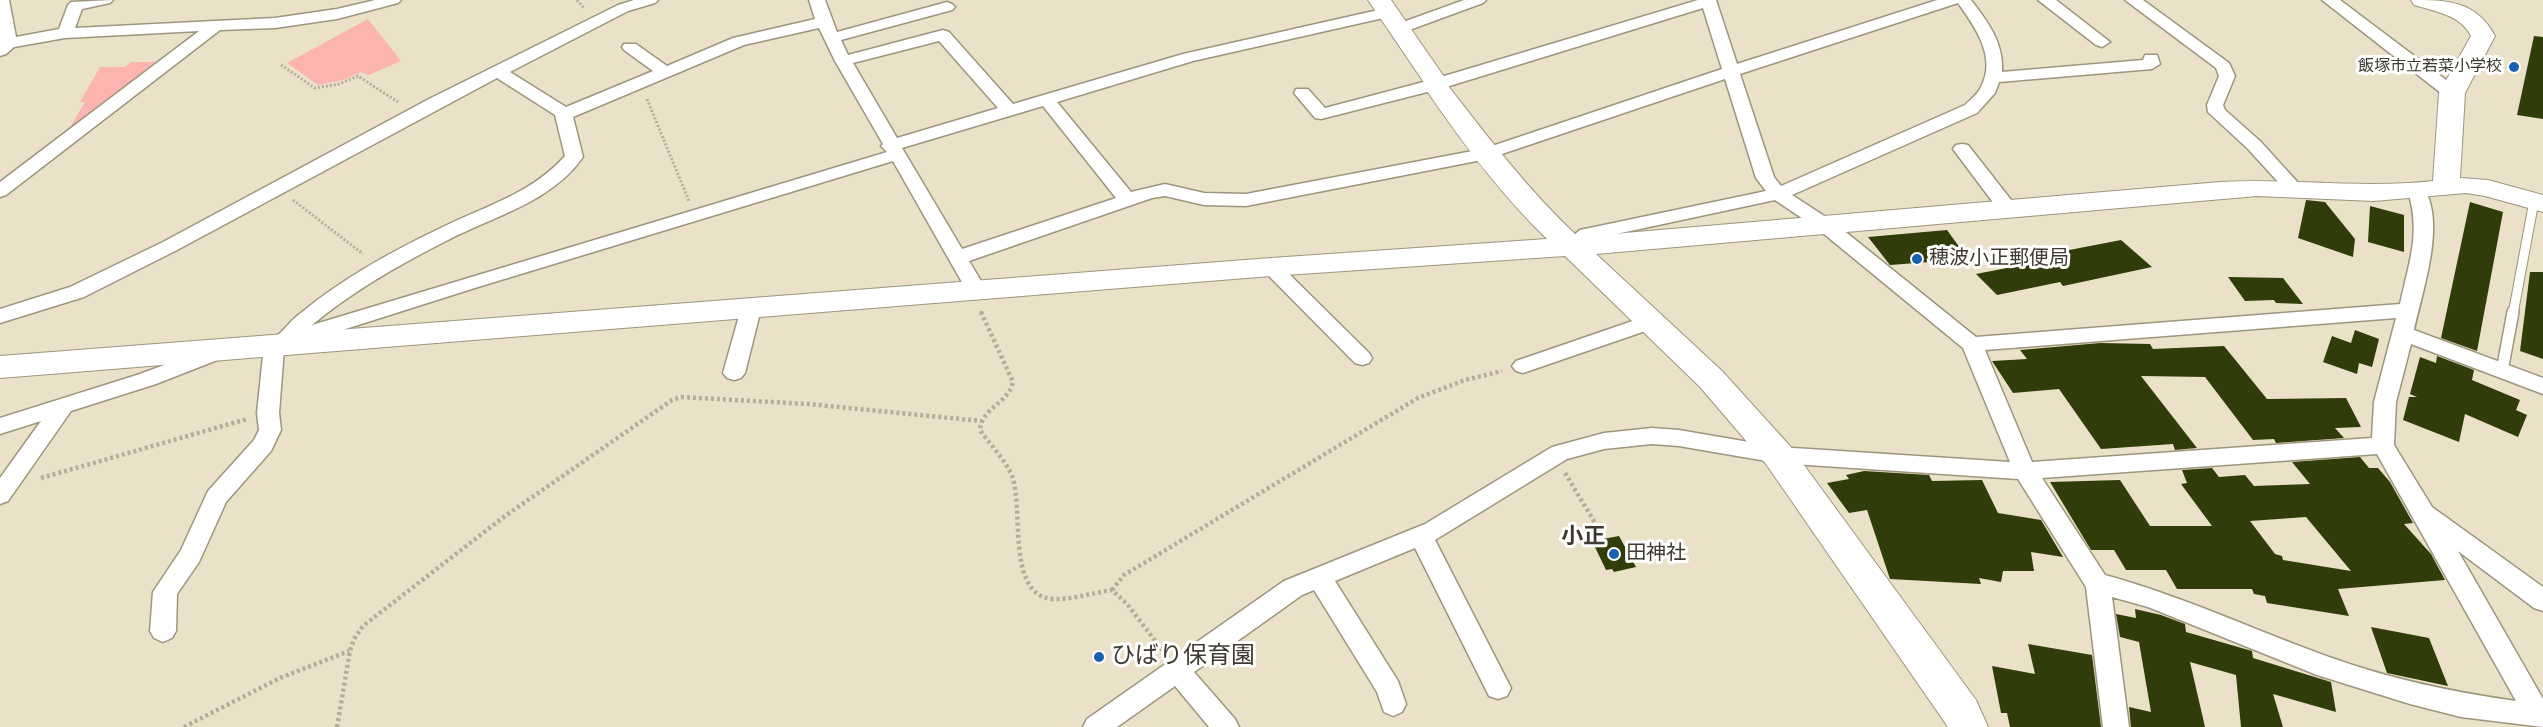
<!DOCTYPE html>
<meta charset="utf-8">
<style>
body{margin:0}
canvas{display:block;background:#ebe1c8}
</style>
<canvas width="2543" height="727"></canvas>
<script>
const c = document.querySelector('canvas').getContext('2d');
c.lineJoin = 'round';
function fillPath(path, color) {
  c.fillStyle = color;
  c.fill(path, 'evenodd');
}
function stroke(path, color, width, dash) {
  c.strokeStyle = color;
  c.lineWidth = width;
  c.lineCap = dash ? 'butt' : 'round';
  c.setLineDash(dash || []);
  c.stroke(path);
}
function label(font, color, halo, rows, align = 'center') {
  c.font = font + ' "DM Sans","Noto Sans JP",sans-serif';
  c.lineWidth = 6;
  c.setLineDash([]);
  c.textBaseline = 'middle';
  c.strokeStyle = halo;
  c.fillStyle = color;
  for (const [text, x, y, turn = 0] of rows) {
    c.save();
    c.translate(x, y);
    c.rotate((+turn || 0) * Math.PI / 180);
    c.textAlign = isNaN(turn) ? turn : align;
    if (halo) c.strokeText(text, 0, 0);
    c.fillText(text, 0, 0);
    c.restore();
  }
}
fillPath(new Path2D(`
 M368,19L401,61L369,75L361,72L343,80L318,85L287,63Z
 M131,62H156L143,71L149,72L68,131L85,102H80L100,67H125Z`), '#fcb4b0');
fillPath(new Path2D(`
 M2534,36L2543,37V119L2517,115Z
 M2306,200L2325,202L2355,239L2353,257L2298,238Z
 M2470,202L2503,212L2477,351L2441,338Z
 M2370,206L2404,215V252L2368,242Z
 M1947,230L1968,259L1890,265L1868,237Z
 M2121,240L2152,267L2063,286L2060,282L1997,295L1976,274L2038,262L2033,257Z
 M2530,272H2543V359L2520,351Z
 M2228,277L2283,278L2303,304L2276,303L2274,300L2245,301Z
 M2355,330L2379,339L2372,367L2359,363L2357,374L2323,362L2332,336L2351,343Z
 M2100,343L2150,344L2153,349L2224,346L2267,399L2346,398L2361,427L2335,428L2344,438L2276,443L2274,439L2253,440L2205,377L2141,376L2197,448L2175,450L2173,444L2101,449L2059,389L2013,393L1992,361L2027,359L2020,350Z
 M2437,356L2474,370L2472,380L2520,400L2516,410L2527,415L2518,437L2465,414L2459,442L2403,420L2409,397H2417L2410,394L2420,357L2436,363Z
 M2360,457L2369,468H2378L2390,482L2413,523L2404,524L2431,554L2445,580L2338,589L2349,616L2267,603L2265,596L2254,594L2252,589H2177L2166,570H2126L2114,550H2091L2050,482L2120,480L2150,526H2212L2181,484L2187,483L2182,470L2212,468L2219,477L2245,475L2254,486L2310,484L2292,462ZM2306,517L2351,571L2283,560L2282,556L2275,554L2250,521Z
 M1864,471L1929,475L1932,481L1982,480L1998,513L2041,520L2063,557L2031,552L2034,571H2003L2001,582L1979,578L1981,584L1890,579L1867,510L1849,513L1827,483L1849,479L1846,475Z
 M1619,536L1636,567L1614,572L1612,569L1606,570L1592,541Z
 M2135,609L2161,615L2185,624L2186,632L2252,651L2253,658L2331,682L2336,712L2273,694L2283,727H2241L2236,675L2190,662L2205,727H2131L2129,707L2151,712L2139,642L2120,637L2116,614L2136,618Z
 M2371,627L2429,638L2448,686L2387,673Z
 M2028,644L2092,655L2101,727H2010L2007,713H2001L1992,666L2035,674Z`), '#303c09');
const laneFar1 = new Path2D(`
 M2513,314L2534,201`);
const lane = new Path2D(`
 M2502,371L2513,312`);
const street = new Path2D(`
 M0,0H9L16,37L59,29L68,5L71,2L113,0L110,3L82,9L75,28L275,18L337,9L375,0H401L398,3L337,19L275,28L220,30L6,195L0,197V182L199,31L65,38L14,47L6,54L0,56Z
 M634,0H658L655,3L628,11L510,72L566,107L653,71L624,50L622,47L624,44H636L667,66L733,38L815,19L809,0H825L837,32L947,2L952,4L955,7L952,10L841,40L848,55L943,30L949,32L1013,104L1183,54L1387,8L1392,10L1395,13L1392,16L1193,61L1057,102L1131,192L1165,184L1204,193L1246,194L1483,149L1722,69L1703,8L1443,88L1321,119L1315,118L1294,93L1296,89H1308L1325,108L1431,80L1698,0H1716L1737,64L1937,0H1971C1988,22 2004,43 2002,72L2143,60L2145,55H2157L2160,64L2152,69L1999,82L1995,93L1977,113L1792,195L1832,221L1976,337L2400,304C2409,262 2421,234 2408,191L2411,187H2423C2447,222 2422,292 2414,330L2543,378V394L2411,344L2396,402L2394,445L2432,507L2543,587V611L2534,608L2458,551L2543,699V727L2461,717L2410,704L2317,675L2148,607L2112,597L2129,727H2103L2086,587L2018,479L1778,463L1679,446L1652,444L1604,449L1567,459L1435,540L1511,688L1507,696L1498,699L1489,696L1415,548L1335,581L1398,681L1406,704L1402,712L1393,716L1384,712L1377,692L1314,590L1302,595L1194,672L1235,719L1239,727H1209L1175,686L1117,727H1083L1087,719L1284,581L1425,524L1552,447L1604,433L1652,428L1679,430L1778,447L2010,462L1963,348L1818,229L1775,200L1593,239L1577,251H1563L1560,247L1580,230L1766,191L1756,178L1725,79L1487,159L1246,206L1204,205L1165,196L1152,198L969,261L987,291L984,296L977,298L970,296L967,291L893,161L478,287L292,346L284,349L279,413L281,430L271,451L226,502L199,562L177,594L176,631L172,638L163,642L154,638L150,631L153,592L181,550L208,491L254,440L259,430L257,413L264,346C267,340 272,339 278,335C286,328 292,319 301,313C344,277 396,249 447,225C489,205 533,192 565,156L555,115L497,78L177,250L84,297L0,323V309L70,287L163,242L429,99L618,5ZM1958,3C1975,27 1997,57 1981,87C1978,94 1970,100 1965,105L1781,186L1774,177L1740,74ZM819,28L835,61L883,144L881,146L887,152L312,325C353,291 400,264 448,240C494,216 552,202 583,157L573,117L744,45ZM939,41L998,108L897,138L853,63ZM1043,106L1116,198L962,249L902,148ZM2396,318L2374,402L2372,438L2032,462L1985,350ZM2377,454L2516,701C2452,692 2390,679 2329,657C2254,630 2182,596 2105,575L2042,478Z
 M1464,0H1486L1483,3L1404,32H1392L1390,29L1392,26Z
 M2038,0H2056L2110,42L2102,47L2096,45Z
 M2125,0H2143L2229,63L2235,76L2223,105L2225,110L2260,141L2301,186L2304,190L2301,194H2289L2248,149L2208,112L2207,105L2219,76L2216,68Z
 M2322,0H2340L2458,89L2460,93L2458,97H2446Z
 M1962,144L1968,145L2015,205L2017,209L2015,213H2001L1953,149L1956,145Z
 M1271,261L1278,263L1369,353L1372,358L1369,363L1362,365L1355,363L1264,271L1261,267L1264,263Z
 M751,302L758,304L761,309L745,373L741,378L734,380L727,378L723,373L741,309L744,304Z
 M1650,315L1657,317L1660,322L1657,327L1523,373L1516,371L1512,366L1516,361Z
 M218,345L225,347L228,352L225,357L156,384L71,411L8,501L0,504V478L41,421L0,434V418L140,374Z`);
const secondary = new Path2D(`
 M1368,0H1391L1449,84V87C1490,140 1530,192 1578,237L2220,182C2291,178 2362,189 2433,181L2439,93L2471,36C2461,15 2434,11 2414,5L2411,0C2446,0 2476,0 2495,36L2465,93L2460,178L2488,180L2543,195V212L2485,196L2466,193L2374,201L2257,196L1596,254L1722,371L1790,446L1976,700L1988,727H1948L1766,464L1700,387L1565,256L1271,276L0,378V356L1271,258L1547,239C1501,195 1461,141 1425,88V84Z`);
stroke(laneFar1, '#9e957e', 11);
stroke(lane, '#9e957e', 14);
stroke(street, '#9e957e', 3);
stroke(secondary, '#9e957e', 2);
stroke(new Path2D(`
 M577,0L584,8
 M281,65L315,88L339,84L358,76L398,102
 M647,99L689,201
 M293,200L363,254
 M981,311L982,314`), '#b5ad98', 3, [2, 2]);
stroke(new Path2D(`
 M981,312L1013,382C1008,404 982,407 980,430C990,445 1005,459 1012,476C1024,507 1006,595 1052,599C1072,600 1092,593 1112,590L1127,604L1163,651
 M1565,473L1600,531
 M41,478L247,419
 M1112,590L1124,575L1418,398L1465,380L1502,371
 M184,727L280,678L349,651
 M337,727L350,651L354,639L363,626L505,516L672,400L681,397L808,404L981,421`), '#b5ad98', 4.5, [3, 3]);
stroke(laneFar1, '#fff', 9);
stroke(lane, '#fff', 11);
fillPath(street, '#fff');
fillPath(secondary, '#fff');
for (const [x, y, r, color] of [
 [2514,67,6,"#1861b1"],
 [1917,259,6,"#1861b1"],
 [1614,554,6,"#1861b1"],
 [1099,657,6,"#1861b1"]
]) {
  const dot = new Path2D();
  dot.arc(x, y, r, 0, 2 * Math.PI);
  c.fillStyle = color;
  c.fill(dot);
  stroke(dot, '#fff', 2);
}
label('16px', '#3e3a30', '#fff', [
 ["飯塚市立若菜小学校",2502,67]
], 'right');
label('20px', '#3e3a30', '#fff', [
 ["穂波小正郵便局",1929,259],
 ["田神社",1626,554]
], 'left');
label('bold 22px', '#3e3a30', '#fff', [
 ["小正",1583,537]
]);
label('24px', '#3e3a30', '#fff', [
 ["ひばり保育園",1111,657]
], 'left');
</script>
